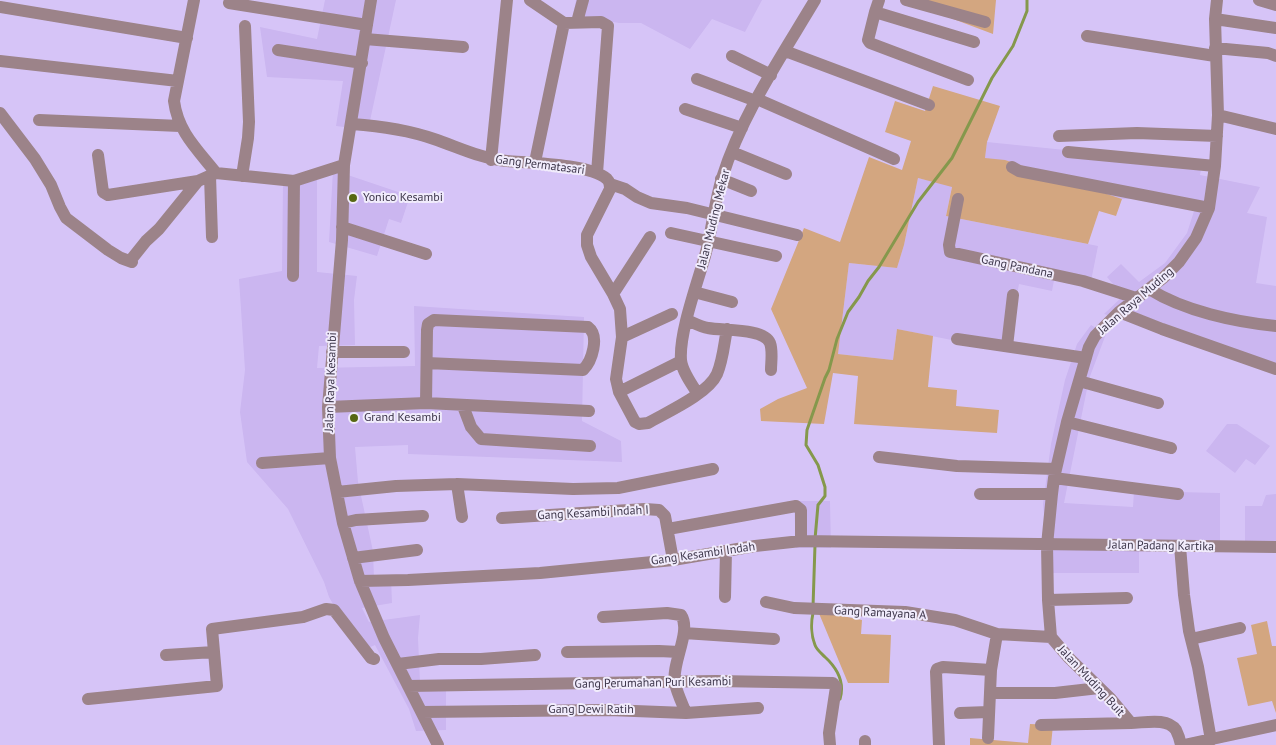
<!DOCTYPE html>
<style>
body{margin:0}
canvas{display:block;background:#d6c4f7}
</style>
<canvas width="1276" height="745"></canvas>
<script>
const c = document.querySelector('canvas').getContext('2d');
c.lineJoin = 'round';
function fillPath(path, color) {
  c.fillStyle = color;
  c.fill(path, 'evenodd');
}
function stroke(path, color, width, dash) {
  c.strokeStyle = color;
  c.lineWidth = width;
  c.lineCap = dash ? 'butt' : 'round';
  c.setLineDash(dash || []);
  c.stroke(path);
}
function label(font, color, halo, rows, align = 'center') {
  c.font = font + ' "PT Sans",sans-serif';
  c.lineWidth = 4;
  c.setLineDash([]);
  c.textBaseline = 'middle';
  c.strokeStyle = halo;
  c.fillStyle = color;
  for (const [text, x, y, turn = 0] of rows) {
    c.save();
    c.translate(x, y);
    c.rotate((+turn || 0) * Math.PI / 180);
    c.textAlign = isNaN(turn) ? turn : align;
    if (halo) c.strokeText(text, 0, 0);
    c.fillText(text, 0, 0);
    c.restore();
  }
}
fillPath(new Path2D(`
 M325,0H396L368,130L336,126L343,81L267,77L260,27L317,39Z
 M576,0H762L745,32L712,19L690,49L641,23H619L573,15Z
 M987,142L1202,164L1200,175L1260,187L1247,213L1267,217L1256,283L1276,286V373L1158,331L1104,314L1123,296L1107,277L1121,264L1139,282L1165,263L1187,233L1195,208L1169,199H1122L985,158Z
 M333,170L410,196L401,223L389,219L377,256L329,242Z
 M317,171V272L357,276L354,300L355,345L319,346L317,368L415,366L414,306L584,317L582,421L621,441L622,462L408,454V445L355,447L358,482L373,551L374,579L391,578L392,603L362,608L369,622L420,615L418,638L420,682L446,683V730L416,731L409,709L375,645L366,649L341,618L329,597L324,582L288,509L247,462L240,412L245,370L239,279L282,271L283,182Z
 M918,178L952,186L946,216L1098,246L1091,281L1055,275L1052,291L1019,284L1006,351L897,329L893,360L838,354L849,263L897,268L904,245Z
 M1091,325L1106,334L1089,379L1064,503L1133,507L1134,491L1220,493V546L1139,550V573H1045L1047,549L1043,504L1051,444L1065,380L1077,344Z
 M1227,424H1237L1270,446L1255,465L1246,459L1235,473L1206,451Z
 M1276,494V545H1245V506H1262L1266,495Z
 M794,501H830L831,548H796Z`), '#cbb6f0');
fillPath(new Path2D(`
 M911,0H996L993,34L932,11Z
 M933,86L1000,106L987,142L985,158L1005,160L1122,199L1116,216L1099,211L1088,244L946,216L952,187L918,178L904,245L897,268L849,263L838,354L893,360L897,329L933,336L928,387L957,390L956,406L999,410L997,433L854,424L858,376L833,373L824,424L761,421L760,409L778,399L807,388L771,309L804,228L840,242L869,157L902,170L911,141L885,132L895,101L925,111Z
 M818,611L862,620L861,634L891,635L889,683H848Z
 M1267,621L1272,646H1276V713L1272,701L1248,706L1237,658L1257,654L1251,625Z
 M1030,724L1053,725L1051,745H970V738L1028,743Z`), '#d3a680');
stroke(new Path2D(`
 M815,539L818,505L825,496V487L818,465L806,445L807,430L825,378L829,370L837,339L848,312L859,297L868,281L879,267L918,202L952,158L992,78L1013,46L1027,11V0
 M813,607L815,545
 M813,613C811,622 811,635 815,645C816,649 821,653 825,657C837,668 845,682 840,699`), '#85984c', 3);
stroke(new Path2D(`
 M194,0L174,101C178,132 197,149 216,173L294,181L344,165
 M371,0L344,165L342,240L328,407L330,458L343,523L360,581L384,638L438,745
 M530,0L564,23L601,22L608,26L597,173
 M879,0L875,12L974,42
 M906,0L985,22
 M1259,0L1276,5
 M229,3L367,25
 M0,7L187,38
 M875,12L868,40L870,43L968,80
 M1215,19L1276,28
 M577,22L583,0
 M1087,36L1215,56
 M365,39L463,47
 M1215,48L1268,53L1276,56
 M278,50L362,63
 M785,51L929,105
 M732,56L771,75
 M0,61L178,81
 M697,79L756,101
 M757,99L894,159
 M685,109L742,128
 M0,113L35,159L51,185L60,207L66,218L108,250L121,258L132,262
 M1218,115L1276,129
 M39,120L180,126
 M352,124C380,126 408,130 434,139C458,147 482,159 507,161C530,163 591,164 607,179C610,182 610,185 610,189L587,235V245L591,257L613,294L620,309L622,337L616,379L619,392L635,422L639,424L648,423C667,412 708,394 717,374C723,360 724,344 727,329
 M1059,136L1137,133L1217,136
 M732,152L786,174
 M1068,152L1215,166
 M98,155L103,192L108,195L198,181L216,173
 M491,160L507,0
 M535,162L564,23
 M1012,167L1019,171L1209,208
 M210,176L212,237
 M242,176L248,138L249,122L245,26
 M721,179L751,191
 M610,184L625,189L637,197L651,203L687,208L797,235
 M958,199L949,245L950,252L1083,281L1136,298
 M342,227L426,254
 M671,233L776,256
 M130,261L146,241L159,229L198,181
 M293,276L294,181
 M1149,289C1184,311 1235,322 1276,326
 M694,292L732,302
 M613,294L650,237
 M1119,312L1162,329L1276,369
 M687,320C694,323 701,327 708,328C723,331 764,328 770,343C773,351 771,362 771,370
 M622,337L672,314
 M957,339L1086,358
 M1007,346L1013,295
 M332,352H404
 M1079,381L1158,403
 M619,392L681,361
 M698,394C692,385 682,371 681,360C679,333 697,284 705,256C712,231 714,204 722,178C742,114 781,57 815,0
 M426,403L427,330L428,324L434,320L588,327C600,336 592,361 583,370L427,363
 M463,406L471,427L481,439L590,446
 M328,407L426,403L589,411
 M1067,422L1171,448
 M879,457L957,466L1056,469
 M262,463L330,458
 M1054,478L1178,494
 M457,484L462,517
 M337,492L396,486L457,484L573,489L618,488L713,469
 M980,494H1052
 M502,518L645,509L659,510L665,516L673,560
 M343,523L356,520L423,516
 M668,529L796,506L801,510V541
 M1180,546L1184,595L1189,631L1198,667L1211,740
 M353,558L417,550
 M360,581L408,580L540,573L673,560L755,546L801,541L1276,547
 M725,597L726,551
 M1048,600L1127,598
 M766,602L794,608L905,612L955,620L997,634L1051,637
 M603,617L667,613L681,615C692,631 671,664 675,683C677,693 682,703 686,713
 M684,633L774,639
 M1191,639L1240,628
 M567,652L659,651L679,652
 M166,655L214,652
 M398,664L439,659H481L535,655
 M408,686L716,681L833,683L836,687L829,733L830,745
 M990,693H1055L1099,688
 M88,699L217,686L212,629L303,617L326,609L334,610L371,658L374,659
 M422,712L609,710L686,713L758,708
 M960,713L989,712
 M1041,725L1131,723
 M988,738L991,670L997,634
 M865,741V745
 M939,745L936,672L937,669L943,667L991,670
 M1181,745C1180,740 1178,734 1176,730C1167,717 1144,723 1131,723L1111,699L1069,658L1051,637L1048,600L1047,545L1052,494L1054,478L1067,422L1089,347L1095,336L1119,312L1163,278L1179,262L1196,238L1209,208L1215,166L1218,115L1215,19L1217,0
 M1184,745L1276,725`), '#9c8389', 12);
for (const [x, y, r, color] of [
 [353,198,5,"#576813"],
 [354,418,5,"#576813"]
]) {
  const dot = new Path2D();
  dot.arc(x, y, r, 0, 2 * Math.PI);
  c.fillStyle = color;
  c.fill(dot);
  stroke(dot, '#f1ecfc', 2);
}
label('12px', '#3d364a', '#f1ecfc', [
 ["Gang Permatasari",540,165,7],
 ["Jalan Muding Mekar",714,219,-76],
 ["Gang Pandana",1017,267,12],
 ["Jalan Raya Muding",1136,301,-41],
 ["Jalan Raya Kesambi",331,382,-88],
 ["Gang Kesambi Indah I",593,513,-3],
 ["Jalan Padang Kartika",1161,546,1],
 ["Gang Kesambi Indah",703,554,-8],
 ["Gang Ramayana A",880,613,3],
 ["Jalan Muding Buit",1091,681,47],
 ["Gang Perumahan Puri Kesambi",653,683,-1],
 ["Gang Dewi Ratih",591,710]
]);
label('12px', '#3d364a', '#f1ecfc', [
 ["Yonico Kesambi",363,198],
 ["Grand Kesambi",364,418]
], 'left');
</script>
